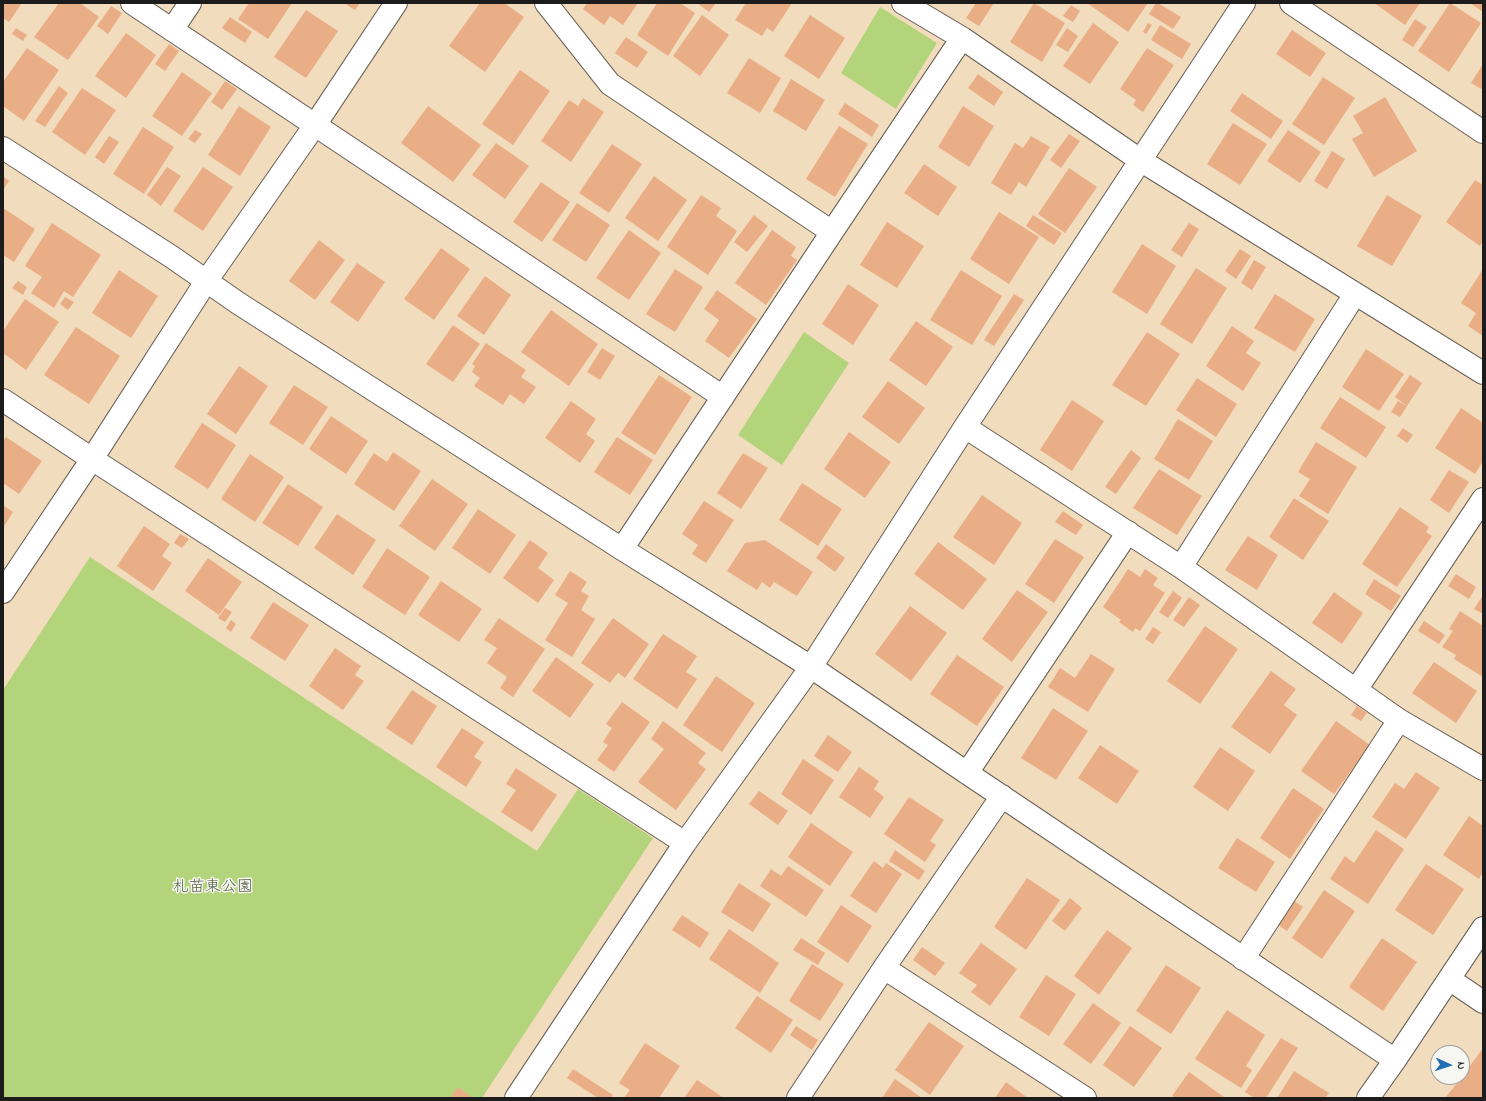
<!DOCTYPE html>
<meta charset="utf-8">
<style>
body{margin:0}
#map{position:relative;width:1486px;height:1101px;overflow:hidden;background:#f2dcbe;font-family:"Indie Flower",sans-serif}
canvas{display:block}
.frame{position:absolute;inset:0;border:4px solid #1c1c1c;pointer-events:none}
.north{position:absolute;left:1430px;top:1045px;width:40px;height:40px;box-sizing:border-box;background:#f6f6f2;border:1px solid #9f9f9c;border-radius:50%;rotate:93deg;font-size:11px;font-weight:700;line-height:16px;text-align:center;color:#1c1c1c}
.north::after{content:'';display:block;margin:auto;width:14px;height:18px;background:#1f6fb2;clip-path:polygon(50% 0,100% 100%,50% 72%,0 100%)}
</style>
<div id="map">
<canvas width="1486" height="1101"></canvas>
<div class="frame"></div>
<div class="north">N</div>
</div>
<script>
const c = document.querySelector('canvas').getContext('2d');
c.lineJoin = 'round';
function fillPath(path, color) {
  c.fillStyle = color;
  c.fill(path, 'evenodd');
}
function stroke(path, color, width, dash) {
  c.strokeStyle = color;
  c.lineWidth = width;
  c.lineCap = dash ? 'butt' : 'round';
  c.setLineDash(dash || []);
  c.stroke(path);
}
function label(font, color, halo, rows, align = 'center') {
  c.font = font + ' "Indie Flower","Klee One",sans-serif';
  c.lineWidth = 3;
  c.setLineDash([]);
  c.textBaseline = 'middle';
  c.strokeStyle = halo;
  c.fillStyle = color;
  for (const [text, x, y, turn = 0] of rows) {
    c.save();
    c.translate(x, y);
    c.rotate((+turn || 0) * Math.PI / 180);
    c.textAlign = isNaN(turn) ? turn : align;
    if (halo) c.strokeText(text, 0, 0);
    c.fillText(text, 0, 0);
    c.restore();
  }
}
fillPath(new Path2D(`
 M880,7L937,43L896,109L841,73Z
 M804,332L849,363L782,465L738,435Z
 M90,557L537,851L578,789L653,838L482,1098H3V690Z`), '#b4d47b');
fillPath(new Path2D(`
 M3,3H22L9,22L3,18Z
 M59,3H80L99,17L68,60L34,37Z
 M249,3H292L268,39L238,19Z
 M344,3H360L355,10Z
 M480,3H496L498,4L499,3H504L524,17L485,72L449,46Z
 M587,3H638L623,25L610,16L604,25L583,9Z
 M657,3H680L695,13L668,56L637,35Z
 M697,3H716L709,12Z
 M746,3H792L773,32L767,28L762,36L735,20Z
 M976,3H994L979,26L966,18Z
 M1034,3L1065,23L1042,62L1010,42Z
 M1087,3H1148L1128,32Z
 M1156,3H1158L1181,17L1173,29L1149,14Z
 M1374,3H1420L1405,25Z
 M1450,3L1481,23L1449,72L1418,51Z
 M1470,3H1483V12Z
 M1071,5L1080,11L1073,22L1063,16Z
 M111,6L122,13L108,34L97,26Z
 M306,10L338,31L306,78L274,57Z
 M702,15L729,35L700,76L673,56Z
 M810,15L845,38L819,79L784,56Z
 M230,17L252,32L245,43L222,28Z
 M1415,19L1427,27L1413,47L1402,40Z
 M1093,23L1119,42L1090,84L1063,66Z
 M1148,23L1152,25L1146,34L1143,32Z
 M1160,25L1191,44L1182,59L1151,40Z
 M16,28L27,35L23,41L12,34Z
 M1067,28L1078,36L1068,52L1056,45Z
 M1292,30L1326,53L1310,77L1276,54Z
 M126,33L156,55L126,98L95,76Z
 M626,37L648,52L637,68L615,53Z
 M169,44L179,51L165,71L155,64Z
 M27,48L59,70L24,121L3,106V82Z
 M1147,48L1174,65L1143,112L1133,105L1136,100L1120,89Z
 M749,58L781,78L760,113L727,93Z
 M1483,64V90L1471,83Z
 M520,70L550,91L513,145L482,124Z
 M182,72L212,93L182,136L152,116Z
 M978,74L1003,92L994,106L968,88Z
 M1323,77L1355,98L1324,145L1292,124Z
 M791,79L825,100L806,131L773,111Z
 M225,81L237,89L222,110L211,102Z
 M59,86L68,93L45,127L35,121Z
 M82,88L116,110L85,155L52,132Z
 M1242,93L1283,121L1271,139L1230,111Z
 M1385,97L1417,151L1374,177L1352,139L1363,133L1353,116Z
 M583,98L604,112L571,162L541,141L569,100L578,106Z
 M845,103L879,125L872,137L838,114Z
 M239,106L271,127L240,176L208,155Z
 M428,106L481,145L453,182L401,143Z
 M963,106L994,126L969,167L938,147Z
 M1233,123L1267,144L1240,185L1207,164Z
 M839,126L868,144L835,197L806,179Z
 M143,127L174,147L144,194L113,174Z
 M195,130L202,134L195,143L188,139Z
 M1288,130L1321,152L1300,183L1267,161Z
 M1069,134L1080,141L1061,168L1050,160Z
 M109,136L119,142L104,164L95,157Z
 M1031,136L1050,147L1026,187L1019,182L1011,195L991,183L1015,143L1023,148Z
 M496,143L529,166L505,199L472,175Z
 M612,144L642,164L609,213L579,193Z
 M1332,151L1345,159L1327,189L1314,181Z
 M924,164L957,187L938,216L904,193Z
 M167,167L181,176L161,206L147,195Z
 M203,167L233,187L203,231L173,211Z
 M1069,168L1097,187L1065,233L1038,214Z
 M3,176L9,181L3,190Z
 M654,176L687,200L658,241L625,218Z
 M1475,180L1483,185V241L1480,246L1446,222Z
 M541,182L570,202L542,242L513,222Z
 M701,195L721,208L716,216L737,231L708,275L667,247Z
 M1387,195L1422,216L1392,266L1357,246Z
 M577,203L610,225L586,262L552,240Z
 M3,208L35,229L14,262L3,255Z
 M999,212L1039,237L1009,284L970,259Z
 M754,215L768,226L747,252L734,242Z
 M1033,215L1062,233L1054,245L1026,226Z
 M887,222L924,246L897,288L860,265Z
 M52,223L101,255L73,297L64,291L54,308L31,293L42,277L25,266Z
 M1189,223L1199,229L1182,257L1171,250Z
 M629,230L661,253L629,300L596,278Z
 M772,230L796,247L791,256L797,260L766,305L735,283Z
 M319,240L345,260L315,300L289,281Z
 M1142,244L1176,266L1147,314L1112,292Z
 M441,248L470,269L434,320L404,299Z
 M1240,249L1251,256L1236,279L1225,271Z
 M1254,260L1266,267L1252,290L1241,283Z
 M357,263L385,282L358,322L330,302Z
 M1196,268L1227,288L1192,344L1160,324Z
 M675,269L703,287L675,332L646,314Z
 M1483,269V336L1468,326L1476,313L1461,303Z
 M119,270L158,296L131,338L92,313Z
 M961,270L1002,296L972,345L930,320Z
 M485,276L511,295L484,335L457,316Z
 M18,281L27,287L23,295L12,288Z
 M848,284L879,305L853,345L822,324Z
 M717,290L757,319L729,358L705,341L719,320L704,309Z
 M1014,294L1024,300L994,346L984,340Z
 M1275,294L1315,319L1295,352L1254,328Z
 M65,297L74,302L68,310L60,304Z
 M25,299L59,322L26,370L3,353V331Z
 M551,310L598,344L569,386L521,352Z
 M916,321L953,347L926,386L889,360Z
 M453,325L480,344L453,382L426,364Z
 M1232,326L1254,341L1246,353L1261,363L1243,391L1206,366Z
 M76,327L120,356L89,404L44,375Z
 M1147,332L1180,354L1146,406L1112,385Z
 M486,343L526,370L521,377L536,387L524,404L510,394L503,405L474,386L480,378L472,372L475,366L472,364Z
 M602,348L615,356L600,380L587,372Z
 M1366,349L1404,374L1379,411L1342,387Z
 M239,366L268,386L236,434L207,414Z
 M659,375L692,397L655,455L621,433Z
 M1410,375L1422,383L1407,406L1395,397Z
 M1197,378L1237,404L1216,437L1176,410Z
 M888,381L925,408L899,444L862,417Z
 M294,385L328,407L303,445L269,423Z
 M1340,397L1386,427L1366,458L1320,428Z
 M1072,400L1104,421L1072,471L1040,450Z
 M571,401L596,419L586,434L595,441L580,463L545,438Z
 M1398,401L1407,406L1400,417L1391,412Z
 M1461,408L1483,423V461L1475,474L1435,448Z
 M331,416L368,441L346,474L309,449Z
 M1178,419L1213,441L1189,480L1154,459Z
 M202,423L236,445L208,489L174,467Z
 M1403,428L1413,435L1407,443L1397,436Z
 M849,432L891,462L865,498L824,469Z
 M6,437L42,461L19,494L3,483V441Z
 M617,437L653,460L630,495L594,472Z
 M1316,442L1357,467L1328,514L1299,496L1310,479L1298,472Z
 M1131,450L1141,458L1116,494L1105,487Z
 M393,452L421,471L394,511L354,484L374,453L387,462Z
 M743,453L768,468L741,509L717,493Z
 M250,454L284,477L255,522L221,499Z
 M1159,469L1202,496L1177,535L1133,508Z
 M1449,470L1469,482L1449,513L1430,500Z
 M432,479L468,504L435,551L399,526Z
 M802,483L842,509L818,546L779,520Z
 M288,484L323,507L298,546L262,523Z
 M982,495L1022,523L994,565L953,537Z
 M1294,498L1329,521L1303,560L1269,537Z
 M704,501L734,520L706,563L692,554L698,545L682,534Z
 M3,505L13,512L3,528Z
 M1400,507L1429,527L1426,532L1432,536L1397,587L1362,564Z
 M478,509L516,535L490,574L452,548Z
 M1063,511L1083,525L1076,535L1055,522Z
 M337,514L376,540L353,575L314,548Z
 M144,526L170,544L162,556L172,563L153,591L117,566Z
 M180,534L189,539L182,548L174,543Z
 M1248,536L1278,555L1257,590L1225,570Z
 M1055,539L1084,557L1054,603L1025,584Z
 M530,540L548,553L538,568L554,580L538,603L503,578Z
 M765,540L813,572L797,596L774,582L770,588L762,582L757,590L727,571L745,543Z
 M938,542L987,579L963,610L914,574Z
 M826,544L845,558L835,572L816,558Z
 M387,548L430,577L405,615L362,587Z
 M208,558L242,582L219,615L185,591Z
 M1128,569L1140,577L1145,569L1158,578L1153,585L1165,593L1140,631L1135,628L1133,632L1119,622L1121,620L1103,607Z
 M570,571L587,582L581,591L589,596L581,610L595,619L572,657L545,640L568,603L555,595Z
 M1456,574L1476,587L1469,599L1448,586Z
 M1374,579L1401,596L1391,611L1365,594Z
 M441,581L482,609L459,642L418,615Z
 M1017,590L1048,612L1012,662L982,639Z
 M1173,591L1182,598L1168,618L1159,612Z
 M1334,592L1363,613L1342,644L1312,623Z
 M1483,595V614L1474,609Z
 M1189,597L1200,605L1184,627L1173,620Z
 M273,602L309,625L285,661L250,638Z
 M910,606L947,633L911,681L875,654Z
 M225,608L232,612L225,622L218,618Z
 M1460,611L1483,626V677L1454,659L1456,655L1442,647L1453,631L1449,629Z
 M499,618L545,649L513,697L500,688L507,677L487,663L497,648L484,640Z
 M613,618L649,644L625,678L618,673L610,683L581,663Z
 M231,620L236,624L231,632L226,628Z
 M1424,621L1445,635L1439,644L1418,631Z
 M1205,626L1238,649L1200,704L1167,681Z
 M1153,627L1161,632L1153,644L1145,639Z
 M663,634L697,656L686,672L697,679L677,709L633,679Z
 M335,648L361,666L355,675L364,681L343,710L309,686Z
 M1091,654L1115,669L1088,712L1048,687L1060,668L1075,678Z
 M957,655L1004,687L977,726L930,694Z
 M556,657L594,684L570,718L532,691Z
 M1434,662L1477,691L1456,723L1412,693Z
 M1271,671L1296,689L1284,705L1297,715L1270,754L1231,727Z
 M716,676L755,703L722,752L683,725Z
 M412,690L437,706L412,745L386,728Z
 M622,702L650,722L614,772L597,760L608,745L603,742L612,728L606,724Z
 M1357,706L1367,713L1361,721L1351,715Z
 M1053,708L1088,731L1056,780L1021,758Z
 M663,721L706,753L698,763L706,769L676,810L638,782L664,749L651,739Z
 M1336,721L1370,745L1334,794L1301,771Z
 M462,728L484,742L474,757L482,762L466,787L436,767Z
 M828,735L852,752L838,772L814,756Z
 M1100,745L1139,771L1117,804L1078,778Z
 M1220,747L1255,771L1228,811L1193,787Z
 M803,759L834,780L811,815L781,794Z
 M859,767L879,781L874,789L884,797L870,818L839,797Z
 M516,768L557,795L532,832L501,812L516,790L506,784Z
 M1416,772L1440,788L1406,839L1372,817L1395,783L1404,789Z
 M1293,788L1324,809L1290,859L1260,838Z
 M759,791L788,811L778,825L749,804Z
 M909,797L944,820L930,841L936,845L925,862L884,834Z
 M1469,816L1483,826V872L1479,879L1443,855Z
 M811,823L853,852L830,886L788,857Z
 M1376,830L1404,849L1368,904L1330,879L1345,856L1354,863Z
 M1237,838L1275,862L1256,892L1218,868Z
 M895,850L925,871L919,880L889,861Z
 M874,861L883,868L886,863L902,874L876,913L850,896Z
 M1426,864L1464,889L1433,935L1395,910Z
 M788,866L824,890L806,917L760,886L771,869L781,876Z
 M1027,878L1060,900L1026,950L994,927Z
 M739,883L771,904L753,932L721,912Z
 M1324,890L1355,911L1322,959L1292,938Z
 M1070,898L1082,908L1065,931L1052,921Z
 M1291,899L1303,907L1287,931L1275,923Z
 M841,905L872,926L848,963L817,942Z
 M682,915L709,933L700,948L672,930Z
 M729,929L779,963L760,993L709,959Z
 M1107,930L1132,948L1099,995L1074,976Z
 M801,938L825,953L818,965L793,950Z
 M1382,938L1417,962L1383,1011L1349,987Z
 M981,943L1017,969L990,1006L971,992L977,985L959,973Z
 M922,947L945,963L935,976L913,960Z
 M812,964L844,984L820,1021L789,1001Z
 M1166,965L1201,988L1171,1034L1136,1011Z
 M1046,975L1076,994L1049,1036L1019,1017Z
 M757,996L793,1020L771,1053L735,1028Z
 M1093,1003L1121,1023L1091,1064L1063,1044Z
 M1227,1010L1265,1035L1246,1066L1252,1070L1241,1088L1195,1059Z
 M929,1022L964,1046L930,1095L895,1070Z
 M796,1026L818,1040L812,1050L790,1035Z
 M1130,1026L1162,1048L1134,1087L1103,1065Z
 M1281,1038L1298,1048L1266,1098H1254L1245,1092Z
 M645,1043L680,1066L659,1098H624L630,1090L619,1083Z
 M1483,1048V1098H1445L1462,1077Z
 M573,1069L613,1095L611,1098H598L567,1078Z
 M1294,1071L1329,1093L1325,1098H1277Z
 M1189,1072L1224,1097V1098H1176L1172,1096Z
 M895,1079L922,1098H882Z
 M697,1080L724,1098H684Z
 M1006,1082L1028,1098H995Z
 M458,1087L473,1098H450Z`), '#e9ae85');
const minor = new Path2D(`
 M132,3L723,397
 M546,3L610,84L832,232
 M903,3L962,38L1140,160L1483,373
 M1291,3L1483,132
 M172,30L190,3
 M3,148L172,257L238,303L622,549L811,667L967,773L1395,1060
 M3,400L92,459L685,843
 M965,427L1181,567L1399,720L1483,769
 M622,549L832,232L962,38
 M1181,567L1355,294
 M3,592L92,459L207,280L315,125L396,3
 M1356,690L1483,499
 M967,773L1128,532
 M1243,959L1399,720
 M884,968L1085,1098
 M1449,979L1483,1002
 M516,1098L685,843L811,667L965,427L1244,3
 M798,1098L884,968L1002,796
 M1368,1098L1395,1060L1483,928`);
stroke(minor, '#675f55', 24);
stroke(minor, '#fff', 22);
label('16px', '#515c3d', '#f6f6f2', [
 ["札苗東公園",213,888]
]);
</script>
